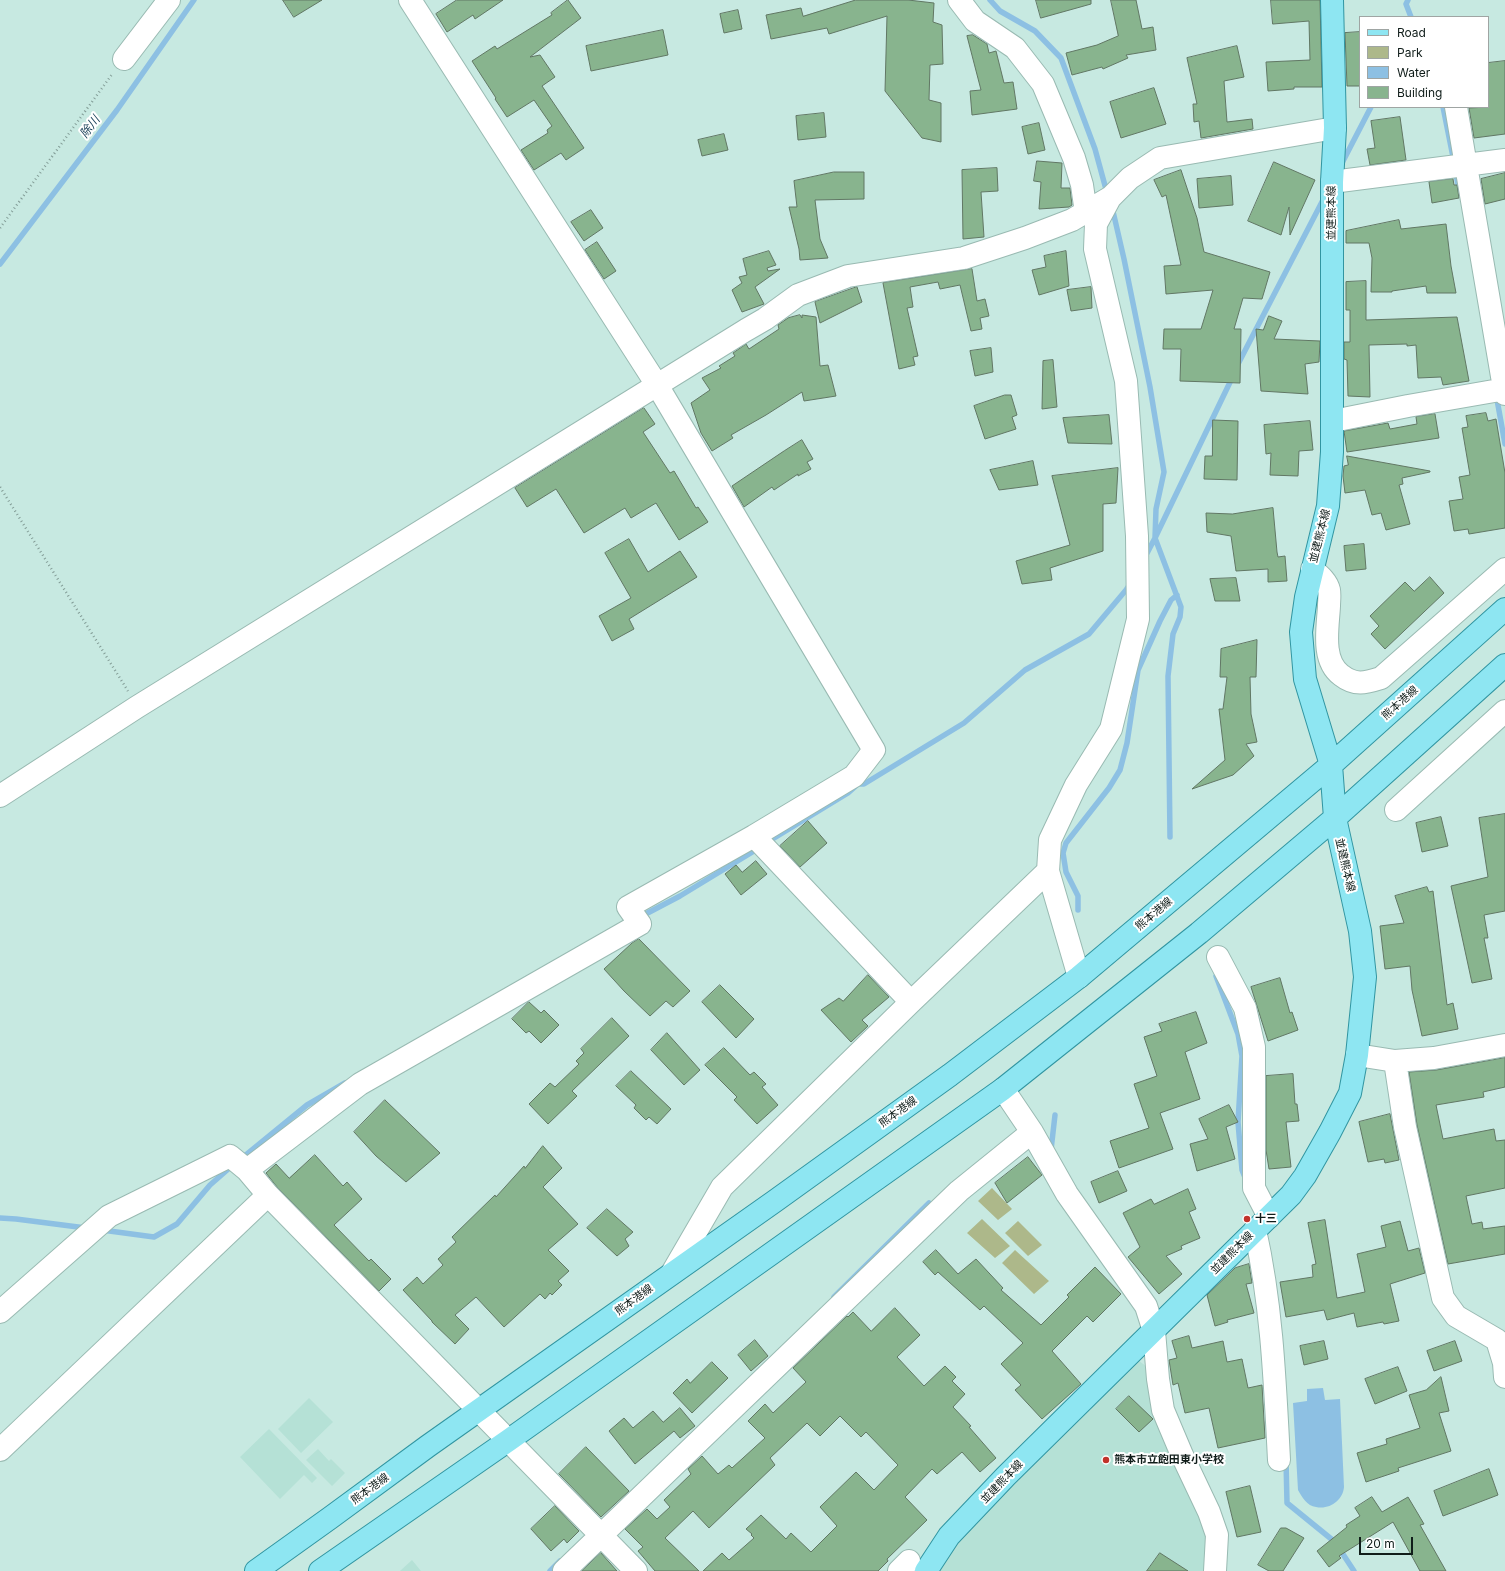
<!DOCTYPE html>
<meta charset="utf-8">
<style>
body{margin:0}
#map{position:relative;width:1505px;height:1571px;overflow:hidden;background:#c7e9e1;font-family:Inter,sans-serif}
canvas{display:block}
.legend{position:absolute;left:1359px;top:16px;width:130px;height:92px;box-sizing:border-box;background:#fff;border:1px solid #9fa5a3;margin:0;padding:5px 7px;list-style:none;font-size:12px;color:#101d1a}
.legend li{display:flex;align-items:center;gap:8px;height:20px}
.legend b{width:20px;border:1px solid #9fa5a3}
.scale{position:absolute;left:1359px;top:1537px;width:54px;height:18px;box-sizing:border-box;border:2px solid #101d1a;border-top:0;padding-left:5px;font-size:12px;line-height:14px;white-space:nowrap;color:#101d1a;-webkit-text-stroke:3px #fff;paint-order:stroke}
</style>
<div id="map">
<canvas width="1505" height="1571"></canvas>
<ul class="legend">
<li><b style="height:5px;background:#8ee6f2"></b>Road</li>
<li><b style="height:11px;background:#adb88a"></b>Park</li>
<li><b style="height:11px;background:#8dc0e3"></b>Water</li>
<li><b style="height:11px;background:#88b48e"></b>Building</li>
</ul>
<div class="scale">20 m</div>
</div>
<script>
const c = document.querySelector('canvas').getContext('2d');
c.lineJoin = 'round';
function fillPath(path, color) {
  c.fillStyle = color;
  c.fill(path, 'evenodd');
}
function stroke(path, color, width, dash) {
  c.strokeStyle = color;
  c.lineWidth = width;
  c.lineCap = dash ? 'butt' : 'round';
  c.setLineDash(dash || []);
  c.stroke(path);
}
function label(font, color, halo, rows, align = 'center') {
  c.font = font + ' Inter,"Noto Sans JP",sans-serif';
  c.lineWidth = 4;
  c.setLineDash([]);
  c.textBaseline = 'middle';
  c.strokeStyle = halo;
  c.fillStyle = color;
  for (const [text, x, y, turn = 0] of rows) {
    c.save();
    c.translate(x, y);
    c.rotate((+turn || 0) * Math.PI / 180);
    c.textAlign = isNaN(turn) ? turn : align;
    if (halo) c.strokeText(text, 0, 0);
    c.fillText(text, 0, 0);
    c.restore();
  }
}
fillPath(new Path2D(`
 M1138,1360L1147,1367L1206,1520L1209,1571H937L959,1540Z
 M309,1398L333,1422L301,1453L278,1429Z
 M269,1429L317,1478L312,1483L304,1475L280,1499L240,1457Z
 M318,1449L329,1461L331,1459L345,1473L332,1486L306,1460Z
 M412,1560L421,1571H400Z`), '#b5e1d6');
fillPath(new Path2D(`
 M992,1188L1012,1209L998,1220L978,1201Z
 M982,1219L1010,1246L995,1258L967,1233Z
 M1018,1221L1042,1245L1028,1256L1005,1233Z
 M1015,1250L1049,1281L1034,1294L1002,1263Z`), '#adb88a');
fillPath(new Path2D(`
 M1323,1388L1325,1400L1340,1399L1344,1487C1343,1500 1330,1510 1316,1507C1307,1506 1302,1497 1298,1490L1293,1403L1307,1401V1389Z`), '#8dc0e3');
stroke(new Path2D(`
 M990,0L1000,11L1035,31L1061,58L1095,149L1107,193
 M1408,0L1406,4L1411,17
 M1443,107L1454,162
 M1341,165L1371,107
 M1455,170L1459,189
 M1112,207L1124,259L1150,387L1164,472L1156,509L1155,538L1181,607L1180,617L1173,634L1168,676L1170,837
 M0,264L117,110L194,0
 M1237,366L1324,198
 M1496,394L1505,444
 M1145,557L1155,538L1233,376
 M766,843L848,793L858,784H864L964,723L1025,670L1089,634L1126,590L1130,584
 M1078,910V896L1066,872L1063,853L1066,843L1109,788L1120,770L1127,743L1138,670L1160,621L1171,600L1177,595
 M640,917L680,896L759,848
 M1216,976L1238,1034L1242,1056L1238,1122L1242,1170L1246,1180
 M1051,1150L1055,1115
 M241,1159L307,1105L345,1083
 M0,1218L16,1219L86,1228
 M102,1230L154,1237L177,1224L210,1185L234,1164
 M834,1297L929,1203
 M1286,1460L1287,1503L1335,1542L1354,1571
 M550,1571L560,1561`), '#8dc0e3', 5.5);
const building = new Path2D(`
 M283,0H322L294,17Z
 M457,0H503L475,19L473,15L447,32L436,14Z
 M568,0L581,18L530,57L540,55L555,77L542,86L584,148L566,160L561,153L534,170L521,150L548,133L547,130L552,126L534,100L507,117L495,99L496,98L472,61L495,46L497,49L552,15L551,13Z
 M856,0H908L934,3L933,22L942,25L943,64L930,65L929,100L941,103V142L922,138L885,91L887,16L829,34L827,28L771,39L766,15L801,8L803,16Z
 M1036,0H1091V4L1041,18Z
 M1111,0H1136L1142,29L1153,27L1156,50L1126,55L1128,58L1103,69L1102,67L1072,75L1066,53L1097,45L1118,36Z
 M1271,0H1320L1322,87H1294V89L1268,91L1266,62L1310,60L1309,21L1273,24Z
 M738,10L742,29L724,33L720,14Z
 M663,30L668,55L591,71L586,46Z
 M1360,32V86H1347L1345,33Z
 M973,35L987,44L989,53L996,51L1004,83L1013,82L1017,109L972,115L970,91L981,90L967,36Z
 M1237,46L1244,77L1224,81L1227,122L1252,119L1253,129L1201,138L1199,121L1194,122L1193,104H1197L1187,58Z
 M1505,61V134L1474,138L1469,108L1488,107V63Z
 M1154,88L1166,124L1121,138L1110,102Z
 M824,113L826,137L798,140L796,116Z
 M1400,117L1406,160L1370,165L1367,149L1375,148L1371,121Z
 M1039,123L1045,150L1028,154L1022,127Z
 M724,134L728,150L702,156L698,140Z
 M1037,161L1062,163L1061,188H1070L1072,205L1069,207L1039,209L1041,182L1034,181Z
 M1274,162L1315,180L1290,235L1289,207L1281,235L1248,221Z
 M997,168L998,191L981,192L984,237L963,239L962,170Z
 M1181,170L1197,218L1204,252L1270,272L1262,299L1243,298L1234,329H1241L1240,383L1180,381L1181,349H1163L1164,329H1201L1213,290L1166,294L1164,266L1181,265L1166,195L1162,197L1154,180Z
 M834,172H864V199L815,200L820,239L828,258L800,260L799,249L789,207H797L794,181Z
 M1505,173V199L1485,204L1481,179Z
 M1231,176L1233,205L1199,208L1197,179Z
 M1453,179L1454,185H1457L1459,198L1432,203L1429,182Z
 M591,210L603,228L584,241L571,222Z
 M1399,220L1401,229L1446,224L1451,266L1456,293H1427L1426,286L1392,291V292H1371L1372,258L1369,243H1346V231Z
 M597,242L616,271L604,279L585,250Z
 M769,251L776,265L767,268L768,271L780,269L755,287L764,304L742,312L732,290L742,283L739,277L747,275L743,259Z
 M1066,251L1069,286L1039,295L1032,270L1046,267L1044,256Z
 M972,269L977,301L985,299L989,316L980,318L982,329L971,331L960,285L940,289L938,282L910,287L913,307L907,308L918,356L913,357L915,365L899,369L883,283Z
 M1366,281V320L1457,317L1469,381L1443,385L1441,377L1418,378L1416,345L1407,346V344L1369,345L1370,397L1348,396L1347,360L1344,359V342H1350V310H1346V282Z
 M857,287L862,302L820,323L815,302Z
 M1091,287L1092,308L1071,311L1067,290Z
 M800,315L802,318V315L816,317L820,366L828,365L836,396L804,401L802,392L766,415L731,435L733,438L712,451L701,433L691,403L710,390L702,378L721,368L719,366L735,356L733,353L746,344L749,349L779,329L778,325L788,318Z
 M1269,316L1282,321L1274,339L1320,341L1319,362L1305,364L1308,394L1261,391L1256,329L1263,330Z
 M991,348L993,372L975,376L970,351Z
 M1053,360L1057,407L1042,409L1043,361Z
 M1005,395H1011L1017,415L1012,417L1016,429L985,439L974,406Z
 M644,408L655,424L643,432L670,473L674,471L696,508L698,507L708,522L679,540L656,503L631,518L625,508L584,533L556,489L527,507L515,488Z
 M1486,413L1488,421L1496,419L1505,473V528L1469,534L1468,529L1454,531L1449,501L1463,499L1459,477L1470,475L1462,428L1468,427L1466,416Z
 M1435,414L1439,438L1347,452L1344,431L1388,423L1390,429L1417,424L1416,417Z
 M1109,415L1112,444L1068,443L1063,418Z
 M1213,420L1238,421L1237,480L1204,479L1205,456H1212Z
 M1310,421L1313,450L1299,451L1298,476L1270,475L1271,453L1266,454L1264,425Z
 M802,440L813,459L807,462L811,469L798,476V474L774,490L772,487L744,507L732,486L784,451Z
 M1347,456L1430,471V472L1402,478L1403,484L1399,485L1410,524L1386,530L1381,513L1372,515L1365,490L1345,493L1343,476L1344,466L1348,465Z
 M1033,461L1038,485L999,490L990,470Z
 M1118,468L1116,503L1103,504V551L1050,568L1052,580L1022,584L1016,561L1070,545L1052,476Z
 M1273,508L1277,552L1278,557L1285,556L1287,581L1268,582V569L1236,571L1231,536L1207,532L1206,513L1232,514Z
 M629,539L648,572L680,551L697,577L629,619L634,629L612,641L599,616L631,598L605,553Z
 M1364,544L1366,569L1346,571L1344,546Z
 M1430,577L1444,593L1385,649L1371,634L1379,626L1370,616L1405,582L1414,591Z
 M1236,578L1240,601H1215L1210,579Z
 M1257,640L1256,677H1250L1251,714L1257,742L1246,744L1254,756L1233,775L1192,789L1225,760L1219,709H1223L1227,677H1220L1221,649Z
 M1505,814V911L1484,915L1488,938H1484L1492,979L1472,983L1451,886L1488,877L1479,818Z
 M1441,817L1448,846L1422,852L1416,823Z
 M808,821L827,843L800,867L780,846Z
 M756,861L767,874L741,895L725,874L736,865L742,872Z
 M1427,887L1429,892L1433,891L1447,1005L1453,1003L1458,1029L1422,1036L1412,990L1410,966L1385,969L1380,926L1404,923L1395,896Z
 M639,939L690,991L673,1007L666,1001L650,1016L624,991L604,969L632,943Z
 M868,975L889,997L862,1020L868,1026L851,1042L821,1010L839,998L843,1001Z
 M1280,978L1290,1013L1292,1012L1298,1030L1268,1041L1251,987Z
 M720,985L754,1019L736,1038L702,1002Z
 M529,1002L541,1013L544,1010L559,1025L541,1043L529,1031L526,1033L512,1019Z
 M1196,1012L1207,1043L1185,1052L1200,1099L1160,1113L1173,1149L1119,1168L1110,1141L1149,1128L1134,1084L1157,1076L1144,1037L1162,1031L1159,1024Z
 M612,1018L629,1036L572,1091L577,1096L548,1124L529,1104L550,1083L555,1087L579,1064L576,1061L584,1053L581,1049Z
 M667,1033L700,1070L684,1085L651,1050Z
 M724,1048L750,1075L754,1072L766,1084L762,1087L778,1105L757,1124L734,1100L737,1097L705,1065Z
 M1505,1058V1087L1483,1092L1484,1097L1436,1105L1443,1139L1494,1129L1496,1141L1505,1140V1188L1466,1196L1472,1224L1482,1222L1483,1229L1505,1226V1254L1448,1264L1417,1125L1409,1072L1436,1070Z
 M631,1071L671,1109L657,1124L649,1117L646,1120L634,1108L636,1105L616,1086Z
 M1293,1074L1295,1104H1297L1299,1121L1286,1122L1291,1167L1269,1169L1266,1150V1076Z
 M385,1100L440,1153L406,1182L376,1156L354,1132Z
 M1229,1105L1238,1122L1226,1127L1235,1159L1197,1171L1190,1144L1208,1139L1199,1119Z
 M1390,1114L1399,1160L1385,1163L1384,1159L1368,1162L1359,1122Z
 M543,1146L562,1168L543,1187L578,1224L548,1250L569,1271L558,1281L562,1285L552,1295L550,1293L545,1299L540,1294L504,1327L476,1297L455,1315L469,1329L455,1344L432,1322V1321L403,1290L417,1277L423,1284L443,1265L438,1259L456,1242L452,1237L495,1195L496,1197L524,1166L525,1168Z
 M315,1155L343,1186L347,1182L362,1199L334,1225L369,1261L371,1259L391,1279L379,1291L277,1187L266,1173L276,1164L289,1178Z
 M1028,1157L1042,1175L1007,1203L995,1183Z
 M1118,1171L1127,1191L1099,1203L1091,1182Z
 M1188,1189L1196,1209L1189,1212L1200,1238L1181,1246L1182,1249L1166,1256L1182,1274L1159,1294L1128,1257L1140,1247L1123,1213L1151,1199L1154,1204Z
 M607,1209L633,1232L625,1239L629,1246L617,1256L587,1228Z
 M1325,1220L1337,1298L1365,1292L1357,1254L1386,1247L1381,1226L1400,1221L1408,1251L1419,1248L1425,1273L1390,1284L1399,1321L1384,1324L1383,1322L1357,1327L1354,1313L1327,1320L1324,1310L1286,1317L1280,1282L1313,1277L1312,1265L1316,1264L1308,1223Z
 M936,1250L958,1274L976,1259L1003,1288L1001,1290L1041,1325L1069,1297L1067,1295L1095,1267L1121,1294L1093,1322L1087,1316L1052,1351L1081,1384L1042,1419L1015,1390L1021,1385L1001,1364L1023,1343L984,1306L980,1310L938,1272L935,1275L923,1262Z
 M1249,1264L1252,1283L1246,1284L1254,1313L1227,1320L1228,1322L1215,1326L1207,1295L1235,1268Z
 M895,1308L920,1335L897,1357L924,1386L945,1366L956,1377L952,1381L965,1394L953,1407L971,1426L969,1427L996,1458L980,1472L962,1452L937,1474L932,1469L905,1497L927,1520L887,1559L888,1561L878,1571H703L722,1553L729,1560L754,1538L751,1535L752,1534L746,1529L761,1515L786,1539L791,1533L811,1552L837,1526L820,1507L856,1472L874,1490L898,1465L866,1432L861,1437L840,1416L820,1436L807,1423L770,1458L775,1465L709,1528L693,1511L665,1538L699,1571H655L638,1551L643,1547L625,1529L647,1509L657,1519L670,1507L664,1500L691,1474L688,1469L702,1456L718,1474L729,1465L732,1468L765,1438L748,1421L765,1404L773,1413L806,1382L793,1368L847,1316L848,1317L853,1312L871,1331Z
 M1189,1336L1192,1348L1223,1341L1227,1362L1242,1359L1248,1388L1262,1385L1265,1438L1218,1448L1209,1408L1185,1413L1178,1383L1173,1385L1169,1360L1177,1358L1172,1341Z
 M755,1340L768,1356L751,1371L738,1355Z
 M1324,1341L1328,1359L1304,1365L1300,1346Z
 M1455,1341L1462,1361L1434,1371L1427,1351Z
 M712,1362L728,1378L692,1413L673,1393L687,1379L690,1383Z
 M1398,1367L1407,1391L1375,1404L1365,1379Z
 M1441,1377L1449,1411L1439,1413L1451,1451L1398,1468L1399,1471L1366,1482L1357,1453L1387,1444L1386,1439L1420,1428L1409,1395L1426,1390Z
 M1129,1396L1153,1419L1139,1432L1116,1409Z
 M680,1408L695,1426L680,1438L674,1431L635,1464L609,1431L624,1418L633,1428L653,1411L663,1422Z
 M586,1447L629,1491L601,1517L559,1474Z
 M1489,1469L1498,1495L1443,1516L1434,1491Z
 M1250,1486L1261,1532L1237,1537L1226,1492Z
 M1372,1497L1382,1512L1408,1497L1424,1524L1420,1525L1446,1571H1420L1393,1522L1339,1556L1341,1558L1329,1567L1317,1551L1347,1527L1346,1525L1360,1516L1355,1508Z
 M555,1506L579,1531L567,1543L564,1539L551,1551L531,1529Z
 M1281,1528H1286L1304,1538L1283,1571H1269L1258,1565Z
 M601,1553L617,1571H582Z
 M1160,1553L1188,1571H1147Z`);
fillPath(building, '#88b48e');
stroke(building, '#617764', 1);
const minor = new Path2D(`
 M959,0L975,21L1015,48L1043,84L1074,158L1082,185L1086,213
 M124,59L169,0
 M1456,107L1505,394
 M1332,182L1505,160
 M1333,421L1408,406L1505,389
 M1312,569C1319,575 1327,581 1329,590C1330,595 1329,601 1329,606C1328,627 1321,660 1341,675C1355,686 1365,683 1381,678L1505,569
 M0,796L137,707L746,330L765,319L798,295L848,276L964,258L1025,238L1072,220L1111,197L1130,178L1160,158L1335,128
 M1396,810L1505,711
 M754,836L911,1002
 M1218,957L1245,1008L1254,1047V1188L1269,1217
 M1079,977L1048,871L1050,840L1076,785L1111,729L1138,619L1137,536L1126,381L1095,249L1096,224L1110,198
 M1357,1055L1395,1061L1434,1058L1505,1045
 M1395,1061L1405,1127L1443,1298L1456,1316L1497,1340L1504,1363L1505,1377
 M1003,1089L1032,1132L1067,1194L1146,1306L1154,1331L1158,1379L1163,1410L1182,1455L1209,1512L1217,1535L1215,1571
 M247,1170L360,1084L640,924L628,907L754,836L854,776L874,750L657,385L410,0
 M1255,1230C1272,1306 1275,1383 1279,1460
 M672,1273L722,1187L911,1002L1048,871
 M0,1312L109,1216L230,1156L247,1170L268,1195L636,1571
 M0,1450L268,1195
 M564,1571L959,1191L1032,1132
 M899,1571L909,1561`);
const major = new Path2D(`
 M256,1571L330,1518L428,1446L775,1201L950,1075L1079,977L1331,765L1505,609
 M320,1571L509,1440L1003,1089L1199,933L1335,818L1505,665
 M926,1571L949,1536L1006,1476L1291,1195L1305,1176L1330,1132L1350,1093L1357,1055L1365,977L1360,931L1335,818L1331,765L1305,679L1301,632L1306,597L1328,506L1332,452V182L1335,128L1332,0`);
stroke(minor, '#99bab2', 24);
stroke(major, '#3195a1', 24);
stroke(new Path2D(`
 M0,228L113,73
 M0,487L128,691`), '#839d97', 2.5, [1, 3]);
stroke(minor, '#fff', 22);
stroke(major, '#8ee6f2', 22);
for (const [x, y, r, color] of [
 [1247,1219,4,"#c1332b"],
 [1106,1460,4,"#c1332b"]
]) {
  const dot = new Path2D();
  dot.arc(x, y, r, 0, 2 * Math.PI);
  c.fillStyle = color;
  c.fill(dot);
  stroke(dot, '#fff', 1.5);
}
label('11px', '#101d1a', '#fff', [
 ["並建熊本線",1332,213,-90],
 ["並建熊本線",1320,536,-76],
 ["熊本港線",1400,703,-42],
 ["並建熊本線",1345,865,77],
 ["熊本港線",1154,914,-40],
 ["熊本港線",898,1112,-36],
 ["並建熊本線",1232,1253,-45],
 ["熊本港線",634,1300,-36],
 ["並建熊本線",1002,1482,-46],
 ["熊本港線",370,1489,-36]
]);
label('bold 11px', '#101d1a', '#fff', [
 ["十三",1255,1219],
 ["熊本市立飽田東小学校",1114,1460]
], 'left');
label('italic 12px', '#143c55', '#fff', [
 ["除川",90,127,-53]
]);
</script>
